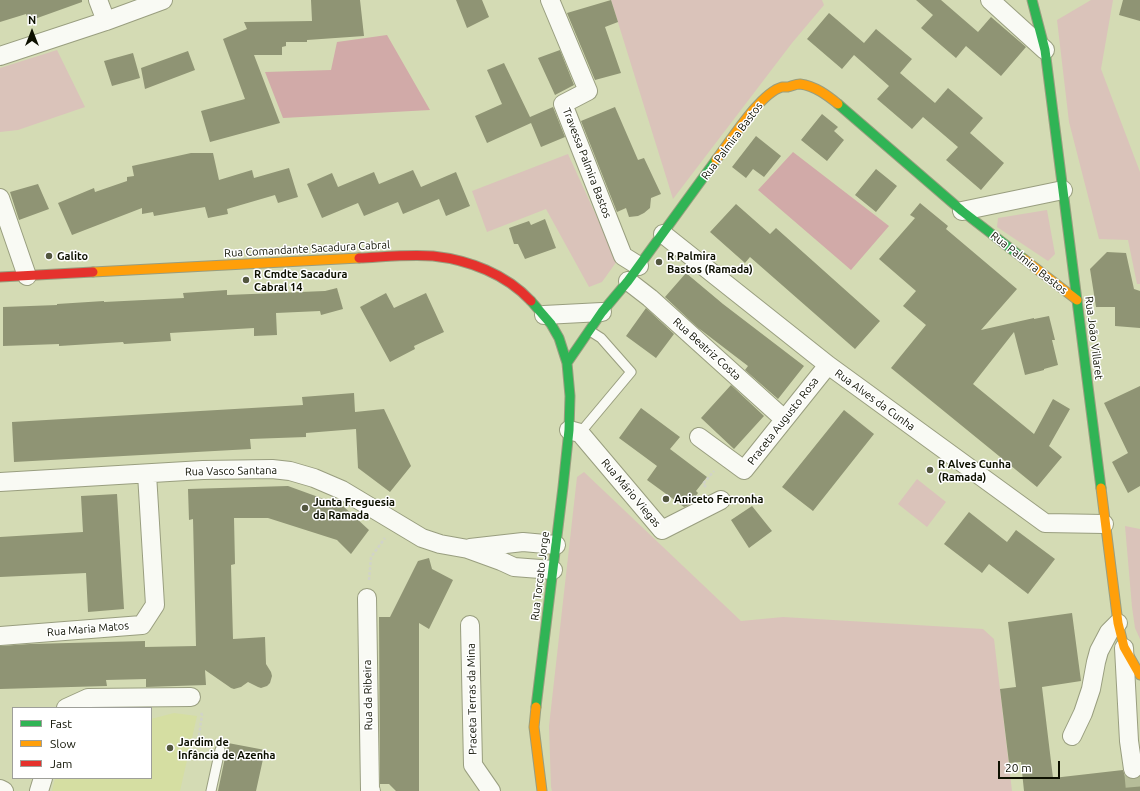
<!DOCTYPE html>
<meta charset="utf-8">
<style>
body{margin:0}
#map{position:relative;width:1140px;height:791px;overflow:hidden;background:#d4dbb4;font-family:Ubuntu,sans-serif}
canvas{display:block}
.legend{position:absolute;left:12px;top:707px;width:140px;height:72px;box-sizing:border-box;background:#fff;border:1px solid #9e9f99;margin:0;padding:5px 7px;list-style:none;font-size:12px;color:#0d1000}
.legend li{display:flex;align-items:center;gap:8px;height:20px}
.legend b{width:20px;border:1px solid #9e9f99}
.north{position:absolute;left:12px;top:12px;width:40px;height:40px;-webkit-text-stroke:3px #fff;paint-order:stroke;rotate:0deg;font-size:11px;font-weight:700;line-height:16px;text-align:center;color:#0d1000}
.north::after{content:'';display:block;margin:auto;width:14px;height:18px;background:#0d1000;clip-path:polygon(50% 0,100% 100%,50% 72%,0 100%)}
.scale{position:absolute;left:998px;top:761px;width:62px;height:18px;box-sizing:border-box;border:2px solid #0d1000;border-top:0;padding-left:5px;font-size:12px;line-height:14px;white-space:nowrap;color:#0d1000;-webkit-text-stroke:3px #fff;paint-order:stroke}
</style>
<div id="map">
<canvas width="1140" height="791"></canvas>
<ul class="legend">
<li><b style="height:5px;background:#30b455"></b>Fast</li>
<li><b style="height:5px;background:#ff9f0a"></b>Slow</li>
<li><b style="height:5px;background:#e5322d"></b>Jam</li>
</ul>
<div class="north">N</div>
<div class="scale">20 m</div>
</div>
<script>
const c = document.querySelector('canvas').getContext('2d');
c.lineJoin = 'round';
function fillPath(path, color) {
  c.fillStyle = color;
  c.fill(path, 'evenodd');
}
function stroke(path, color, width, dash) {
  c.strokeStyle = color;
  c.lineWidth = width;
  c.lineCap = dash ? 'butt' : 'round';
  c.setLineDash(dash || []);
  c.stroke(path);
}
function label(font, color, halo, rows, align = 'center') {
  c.font = font + ' Ubuntu,sans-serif';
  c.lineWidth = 3;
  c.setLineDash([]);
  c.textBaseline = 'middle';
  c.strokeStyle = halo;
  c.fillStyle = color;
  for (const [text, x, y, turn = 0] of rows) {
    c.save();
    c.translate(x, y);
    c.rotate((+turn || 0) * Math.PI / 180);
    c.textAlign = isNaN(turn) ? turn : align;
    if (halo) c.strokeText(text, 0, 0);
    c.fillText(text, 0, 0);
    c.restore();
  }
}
fillPath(new Path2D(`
 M174,713L197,716L180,791H52L55,778H151V719Z`), '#d5dea2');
fillPath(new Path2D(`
 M611,0H822L824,5L792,43L673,199Z
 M1091,0H1113L1101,69L1140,172V284H1137L1128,240L1099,239L1069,122L1057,20Z
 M57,50L85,107L18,130L0,132V68Z
 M568,154L617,261L602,282L589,287L546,209L487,232L472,191Z
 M1047,210L1055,254L1048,261L997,227L998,218Z
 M584,472L741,621L783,617L983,629L994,639L1012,791H552L551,787L549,726L577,477Z
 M917,479L946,502L927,527L898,504Z
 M1125,526L1140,529V639L1135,628L1132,607Z`), '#dac3ba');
fillPath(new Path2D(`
 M387,35L430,110L283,118L265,72L331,70L337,42Z
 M793,152L889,226L851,270L758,190Z`), '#d1aaa8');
fillPath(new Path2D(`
 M0,0H82V2L29,21L26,14L0,22Z
 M311,0H360L364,36L307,40V42H286V46L282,47V55H254L280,123L210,142L201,111L245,99L223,39L247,29L244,22L312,21Z
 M456,0H482L489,17L467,28Z
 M611,0L618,22L605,27L621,73L595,80L567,13Z
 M916,0H941L978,32L991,17L1026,47L1001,76L966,46L956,58L921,28L933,15Z
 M1123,0H1140V21L1119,15Z
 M829,13L864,43L876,29L912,59L900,73L935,103L948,88L983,118L970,133L1004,163L981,190L946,160L958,147L923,117L912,129L877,99L889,86L854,55L842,69L807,39Z
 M560,50L574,85L555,95L538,58Z
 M188,51L195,70L145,89L141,68Z
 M133,53L140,78L112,86L104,61Z
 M504,63L530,117L553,107L565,137L541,147L531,123L487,143L475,116L502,104L487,70Z
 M615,107L638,160L644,158L661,194L651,198L650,208L644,213L638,216L629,217L626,208L617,212L581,121Z
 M822,114L838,127L834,131L844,140L827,161L801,140Z
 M756,136L781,156L764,177L753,169L746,178L732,167Z
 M191,153H213L219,180L252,170L254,178L289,168L298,197L278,203L275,195L227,209L228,214L208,218L205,207L154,216L153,212L142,214V208L72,235L58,203L94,188L95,192L127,181V177L134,176L132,166Z
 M876,169L897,186L876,212L855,195Z
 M413,170L421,187L456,172L470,206L446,216L439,199L403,214L398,202L364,216L358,203L322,218L307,184L332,173L338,187L374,172L379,184Z
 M38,184L49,209L19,220L10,192Z
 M920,203L948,226L946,229L1017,289L981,330L1034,318V319L1049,316L1055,340H1052L1058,365L1044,369V370L1025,375L1014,332L973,384L1034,434L1053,399L1070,409L1049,446L1062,457L1037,487L891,368L926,325L903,306L916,291L879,259L915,218L910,215Z
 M736,204L770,234L776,228L880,321L855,349L750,257L745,263L710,232Z
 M545,219L556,248L525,259L518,244H514L509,228L529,221L531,225Z
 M1107,252L1126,253L1134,289L1140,291V328L1115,326V307H1096L1090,269Z
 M686,273L723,304L804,366L778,399L745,370L748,366L697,327L665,297Z
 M337,288L343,309L321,315L320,311L276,313L277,335L254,336V328L170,333L171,341L124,344L123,342L59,346V344L3,346V307L57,305V304L104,301V302L184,298L183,293L227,290V295L325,291Z
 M386,293L394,308L426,293L444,332L414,346L415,349L390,362L360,307Z
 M646,308L674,334L656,358L626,336Z
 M731,385L764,416L734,449L701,418Z
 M1140,386V486L1128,493L1112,462L1128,453L1104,403Z
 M354,393L355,412L384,409L411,466L390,492L358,468L356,429L306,433V437L250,439L251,449L14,462L12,422L303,405L302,397Z
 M641,408L680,437L670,449L707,477L696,491L698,493L689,505L684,507L647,480L657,466L619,438Z
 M844,410L874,434L813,511L782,487Z
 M288,486L343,506L369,530L351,554L337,540L268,518H234L235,564L231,565L233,639L265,637L266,664L271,672L272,676L270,683L267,686L261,688L258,687L248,682L241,687L234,689L231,688L205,670L206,685L146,687V679L106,680L107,686L0,689V646L30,644L145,641V647L196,646L193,519L189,520L188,489Z
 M117,494L124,609L88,612L86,573L0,577V537L83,532L81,496Z
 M752,506L772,531L749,548L731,520Z
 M969,512L1007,542L1016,530L1055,559L1028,594L989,564L982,573L944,544Z
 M429,558L432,569L453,580L429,629L419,623V791H396L389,784H380L379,617H390L418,561Z
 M1072,613L1081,681L1042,687L1053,778L1123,770L1125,776L1129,779H1135L1140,777V791H1024L1021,762L1009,763L1000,689L1016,687L1008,622Z
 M228,743L265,750L256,791H218Z`), '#8f9474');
stroke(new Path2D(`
 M1133,769L1135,791`), '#b6bd99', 18, [18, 9]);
const lane = new Path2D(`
 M580,433L631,372L601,338L590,331
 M211,791L220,750`);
const street = new Path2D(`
 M98,0L106,21
 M550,0L588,91L563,104L623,256L639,266
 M990,0L1045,50
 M0,56L106,21L163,0
 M0,198L27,276
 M962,211L1063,190
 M663,234L828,365L1045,523L1104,524
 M628,281L650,298L784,419
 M544,315L602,312
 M569,430L580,433L662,530L721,500
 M699,437L744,470L828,365
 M0,482L203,470L272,469L290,471L314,478L342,490L422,538L440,544L468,549L501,561L514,567L553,570
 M470,548L523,542L556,545
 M367,598L370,790L371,791
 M470,625L473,765L491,791
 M0,636L142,625L155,605L147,474
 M1124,648L1129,741L1133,769
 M66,708L88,698L191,697
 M1072,736L1083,713L1091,689L1096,662L1099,651L1109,632L1118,623
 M0,789L4,791
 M39,791L43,778`);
const fast = new Path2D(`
 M1032,0L1045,50L1101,488
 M838,104L962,211L1024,259
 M531,301L551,324L559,338L567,363L570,396L569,430L563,487L536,707
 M567,363L602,312L628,281L716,160`);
const slow = new Path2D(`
 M716,160C730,142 760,93 782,87C784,87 786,87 788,87C792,86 796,84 800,84C815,86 827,95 838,104
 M1024,259L1077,300
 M93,272L359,258
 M1101,488L1118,623L1124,647L1140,675
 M536,707L534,727L542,791`);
const jam = new Path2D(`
 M359,258C382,257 410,254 433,256C469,260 506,274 531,301
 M0,277L93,272`);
stroke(lane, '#999e7f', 11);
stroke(street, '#999e7f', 20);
stroke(fast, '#999e7f', 11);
stroke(slow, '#999e7f', 11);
stroke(jam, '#999e7f', 11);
stroke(new Path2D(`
 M706,487L703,484L714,471
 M369,580L371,557L385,538
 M201,713L202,715L198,742L206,745`), '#d1d3c8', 2.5, [3, 2]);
stroke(lane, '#f9faf4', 9);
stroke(street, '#f9faf4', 18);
stroke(fast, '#30b455', 9);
stroke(slow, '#ff9f0a', 9);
stroke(jam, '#e5322d', 9);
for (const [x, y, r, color] of [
 [49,256,4,"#53573f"],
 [659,262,4,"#53573f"],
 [246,280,4,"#53573f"],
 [930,470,4,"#53573f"],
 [666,499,4,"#53573f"],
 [305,508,4,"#53573f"],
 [170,748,4,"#53573f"]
]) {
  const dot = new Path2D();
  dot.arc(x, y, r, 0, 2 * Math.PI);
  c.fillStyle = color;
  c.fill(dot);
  stroke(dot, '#fff', 1.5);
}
label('11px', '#0d1000', '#fff', [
 ["Rua Palmira Bastos",732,141,-53],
 ["Travessa Palmira Bastos",587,163,69],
 ["Rua Comandante Sacadura Cabral",307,249,-3],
 ["Rua Palmira Bastos",1029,263,38],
 ["Rua João Villaret",1094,338,83],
 ["Rua Beatriz Costa",707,349,42],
 ["Rua Alves da Cunha",875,400,36],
 ["Praceta Augusto Rosa",783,421,-52],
 ["Rua Vasco Santana",231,471,-1],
 ["Rua Mário Viegas",631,493,50],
 ["Rua Torcato Jorge",540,576,-83],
 ["Rua Maria Matos",88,629,-5],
 ["Rua da Ribeira",368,695,-91],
 ["Praceta Terras da Mina",472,699,-91]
]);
label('bold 11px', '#0d1000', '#fff', [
 ["Galito",57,256],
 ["R Palmira",667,256],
 ["Bastos (Ramada)",667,269],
 ["R Cmdte Sacadura",254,274],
 ["Cabral 14",254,287],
 ["R Alves Cunha",938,464],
 ["(Ramada)",938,477],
 ["Aniceto Ferronha",674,499],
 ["Junta Freguesia",313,502],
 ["da Ramada",313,515],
 ["Jardim de",178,742],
 ["Infância de Azenha",178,755]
], 'left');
</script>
